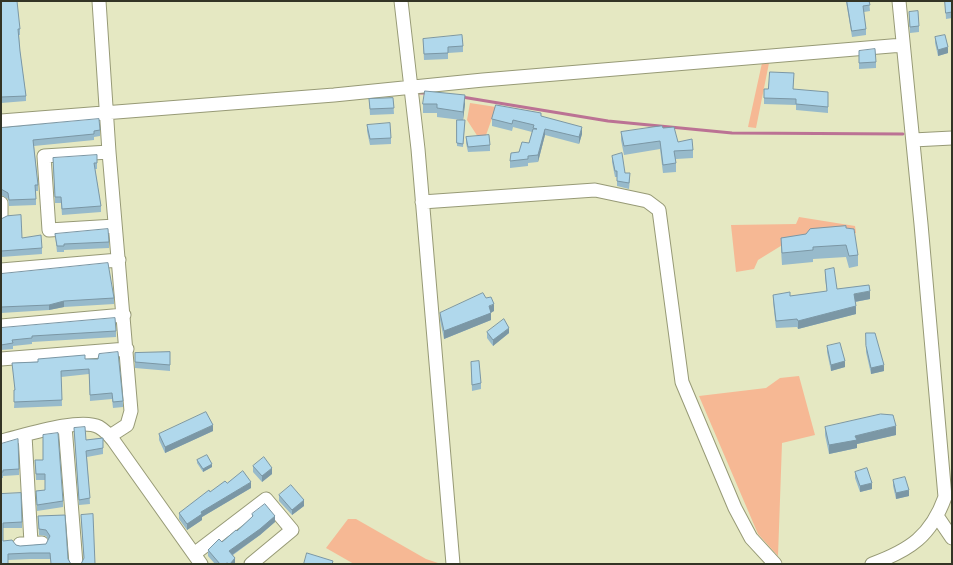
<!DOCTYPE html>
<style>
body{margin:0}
#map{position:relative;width:953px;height:565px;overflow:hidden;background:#e5e8c2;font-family:Karla,sans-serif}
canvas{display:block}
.frame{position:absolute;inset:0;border:2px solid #333425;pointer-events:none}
</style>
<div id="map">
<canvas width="953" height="565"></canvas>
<div class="frame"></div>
</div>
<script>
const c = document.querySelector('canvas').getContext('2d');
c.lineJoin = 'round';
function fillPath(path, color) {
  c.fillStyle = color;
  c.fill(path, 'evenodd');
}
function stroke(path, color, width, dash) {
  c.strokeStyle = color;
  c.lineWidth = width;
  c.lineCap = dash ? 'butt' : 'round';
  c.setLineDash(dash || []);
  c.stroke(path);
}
fillPath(new Path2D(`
 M762,63H769L756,128L748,127Z
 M470,103L496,107L485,138L478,137L467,120Z
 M799,217L855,226L856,233L811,234L784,244L758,260L754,269L736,272L731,225L796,224Z
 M799,376L815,435L782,443L778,556L758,534L699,396L766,388L780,378Z
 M348,519H356L426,559L441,564H354L326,548Z`), '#f6b894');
stroke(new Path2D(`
 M419,93H429
 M462,97L608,121L732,133L903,134
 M18,126L32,125`), '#bb7294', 3);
const minor = new Path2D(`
 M99,1L109,152L131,411L127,425L110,436
 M401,1L418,149L453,564
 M1,121L334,95L483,80L903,45
 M913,140L952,138
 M109,152L44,156L49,230L115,226
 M422,202L595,190L647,201L659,210L682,382L735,508L751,538L775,564
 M1,203V217
 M1,270L119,260
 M1,326L124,315
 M1,359L127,349
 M65,426L76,564
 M25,435L31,543
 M1,441C23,436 80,417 99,427C104,430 109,435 113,440L201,564
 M937,516L952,538
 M20,544L42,543
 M194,554L266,499L292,530L251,564
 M872,564C910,550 931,536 945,497L921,224L899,1`);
stroke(minor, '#979a76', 15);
stroke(minor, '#fff', 13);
fillPath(new Path2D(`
 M1,1L20,29V35H19L20,51L26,96V101L1,103Z
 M846,1H869L870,11L864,12L866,29V35L852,37Z
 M945,1H952V18L946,19Z
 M909,12L919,26V32L910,33Z
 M935,37L948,53L938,56L935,43Z
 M423,39L463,46V52L448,53V59L424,60Z
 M859,51L876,62V68L859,69Z
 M794,78L793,89L828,107V113L796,110V105L764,104V98L768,89Z
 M393,98L394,114L370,115L369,99Z
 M423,104H465L463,120L465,123L463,147L457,146V120H461L437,117V113H423Z
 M541,117L582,134L579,144L545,135L538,162L528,163V166L510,168V161L529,143L532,132L513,127L512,131L492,126V119Z
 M367,125L391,138V144L370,145L367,131Z
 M1,128L100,130V136L94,137V140L34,146L38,185V191H36V205L9,206L8,199L1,195Z
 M663,128L678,142L693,150V158L676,159V172L663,173L660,149L624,155L621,140V132Z
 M466,137L490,145V151L468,152L466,143Z
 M612,156L630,179L629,189L617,186V177H615L612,162Z
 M53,158L97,163V169H95L101,206V212L62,215L61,203H55Z
 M1,219L22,238L42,248V254L1,257Z
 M846,228L858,255V266L849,268L846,257L813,259V262L782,265L781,249V238Z
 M55,234L109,242V248L64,250V252H57Z
 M825,270L837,289L870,299L855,302L856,314L798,329L797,327L776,328L773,302V295L790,296L827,292L825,278Z
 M1,274L114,298V304L64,307L49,310L1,313Z
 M486,298L494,311L491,312V320L444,339L440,320V313Z
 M1,328L116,331V337L32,342V344L13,346V349L1,350Z
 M487,332L509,333L493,346L487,338Z
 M866,333L884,371L871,374L866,352Z
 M827,346L845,367L831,371L827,352Z
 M170,352V371L135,368V353Z
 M85,359L123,401V407L113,408L112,399L90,401L89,374L61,377L62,406L14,408L15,390L12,363Z
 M471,362L481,383V389L472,391Z
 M825,427L896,435L857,444V448L829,454L825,435Z
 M74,428L86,440L103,438V454L87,457L90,504L79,505Z
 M213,431L165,453L159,440V434Z
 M1,444L19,469V475L3,476V478H1Z
 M35,460L63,501V507L37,511L36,491L45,490V480H36Z
 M197,460L212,467L203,472L197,463Z
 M253,466L272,474L262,482L253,472Z
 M855,472L872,489L860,492L855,478Z
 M893,480L909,496L896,499L893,486Z
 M251,488L202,517V520L187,530L179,519V513L210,492Z
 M1,494L22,522V528H3V541L16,545L20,546L46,544L48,540L46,536L39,535L38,516L65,515L50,559H30L8,560L1,564Z
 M279,495L304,506L292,515L279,501Z
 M252,514L275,522L260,535L233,555L235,564H215L208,556V550L222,542L237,531L252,517Z
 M81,515L94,562L84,559Z`), '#97bacb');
fillPath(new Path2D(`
 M948,47V53L938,56V50Z
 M465,95V104L463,120V112Z
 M582,127V134L579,144V137Z
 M545,129V135L538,162V155Z
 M870,291V299L854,302V294Z
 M64,301V307L49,310V305Z
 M494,304V311L489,314L491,313V320L444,339V331Z
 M856,306V314L798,329V321Z
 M509,328V333L493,346V340Z
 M845,361V367L831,371V365Z
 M884,365V371L871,374V368Z
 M213,425V431L165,453V447Z
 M896,426V435L857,444V448L829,454V445L855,436Z
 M212,464V467L203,472V469Z
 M272,468V474L262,482V476Z
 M251,482V488L202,517V520L187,530V524L201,512Z
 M872,483V489L860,492V486Z
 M909,490V496L896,499V493Z
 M304,500V506L292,515V510Z
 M275,516V522L260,535L229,557V551Z
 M235,558V564H230Z`), '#7b97a5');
const building = new Path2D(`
 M1,1H17L20,29H18L20,51L26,96L1,97Z
 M847,1H869L870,5L863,6L866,29L852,31Z
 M945,1H952V12L946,13Z
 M918,11L919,26L910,27L909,12Z
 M462,35L463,46L448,47V53L424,54L423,39Z
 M945,35L948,47L938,50L935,37Z
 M875,49L876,62L859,63V51Z
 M770,72L794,73L793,89L828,92V107L796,104V99L764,98V89H768Z
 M425,91L465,95L463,112L437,108V104H423Z
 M393,98L394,108L370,109L369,99Z
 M496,105L541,113V116L582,127L579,137L545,129L538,155L528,156V159L510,161L511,153L519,152L522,142L529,143L533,129H537L533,128L534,125L513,120L512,124L492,119Z
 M99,119L100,130L94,131V134L33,140L38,185H35L36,199L9,200L8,193L1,189V128Z
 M457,120H465L463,144L457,143Z
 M390,123L391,138L370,139L367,125Z
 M662,126L663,128L674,127L678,142L692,139L693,150L674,151L676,163L663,165L660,141L624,146L621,132Z
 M489,135L490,145L468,147L466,137Z
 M622,153L625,173H630L629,183L617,181V171H615L612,156Z
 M97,155V163H94L101,206L62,209L61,197H55L53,158Z
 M21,215L22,238L41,235L42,248L1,251V219L7,216Z
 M846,226V228L854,229L858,255L849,256L846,245L813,247V250L782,253L781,238L806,234L810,229Z
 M108,229L109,242L64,244V246H57L55,234Z
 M108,263L114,298L64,301L49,305L1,307V274Z
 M834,268L837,289L869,285L870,291L854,294L856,306L798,321L797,319L776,321L773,295L790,292V296L827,291L825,270Z
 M483,293L486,298L491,297L494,304L489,306L491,313L444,331L440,313Z
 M115,318L116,331L32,336V338L12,340L13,343L1,345V328Z
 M504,319L509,328L493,340L487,332Z
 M866,333H875L884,365L871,368L866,346Z
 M840,343L845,361L831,365L827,346Z
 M118,352L123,401L113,402L112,393L90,395L89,369L61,371L62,400L14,402V390H15L12,363L38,362V359L85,355V359H98L99,354Z
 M170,352V365L135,362V353Z
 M479,361L481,383L472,385L471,362Z
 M206,412L213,425L165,447L159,434Z
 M881,414L893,415L896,426L855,436L857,440L829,445L825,427Z
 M85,427L86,440L103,438V448L86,451L90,498L79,500L74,428Z
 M58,433L63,501L37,505L36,491L45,490V474H36L35,460H43V435Z
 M18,439L19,469L3,470V472H1V444Z
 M207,455L212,464L203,469L197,460Z
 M264,457L272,468L262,476L253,466Z
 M867,468L872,483L860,486L855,472Z
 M243,471L251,482L201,512L202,514L187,524L179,513L209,490L210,492L225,481L227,483Z
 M905,477L909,490L896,493L893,480Z
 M291,485L304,500L292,510L279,495Z
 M21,493L22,522L3,523V541L12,540L16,545L20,546L46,544L50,536L46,530L39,529L38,516L65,515L68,559L71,564H51L50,553H30L8,554V564H1V494Z
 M265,504L275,516L260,529L229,551L235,558L230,564L227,563L225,564H220L208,550L219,539L222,542L236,530L237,531L253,516L252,514Z
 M93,514L95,564H81L84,558L81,515Z
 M307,553L333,561L332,564H304Z`);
fillPath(building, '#b0d8ec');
stroke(building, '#7b97a5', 1);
</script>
